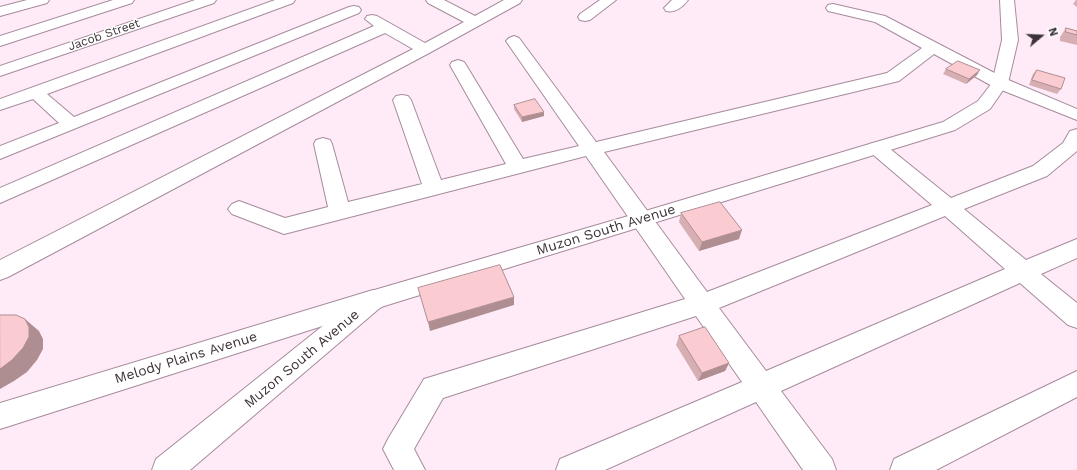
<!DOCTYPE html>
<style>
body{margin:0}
#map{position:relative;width:1077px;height:470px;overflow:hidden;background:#feebf7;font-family:"Work Sans",sans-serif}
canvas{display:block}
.north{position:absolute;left:1021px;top:16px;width:40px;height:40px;-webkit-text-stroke:3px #fff;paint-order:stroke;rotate:71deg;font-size:11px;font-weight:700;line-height:16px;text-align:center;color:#3d3239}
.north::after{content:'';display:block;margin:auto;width:14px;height:18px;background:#3d3239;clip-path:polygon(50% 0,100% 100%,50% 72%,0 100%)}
</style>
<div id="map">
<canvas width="1077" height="470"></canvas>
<div class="north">N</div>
</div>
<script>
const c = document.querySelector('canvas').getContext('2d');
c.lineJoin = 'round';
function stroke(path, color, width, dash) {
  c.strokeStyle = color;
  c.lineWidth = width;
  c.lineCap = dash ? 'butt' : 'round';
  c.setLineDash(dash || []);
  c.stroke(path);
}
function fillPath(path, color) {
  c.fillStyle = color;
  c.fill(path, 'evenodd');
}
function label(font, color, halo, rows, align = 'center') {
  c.font = font + ' "Work Sans",sans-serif';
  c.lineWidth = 3;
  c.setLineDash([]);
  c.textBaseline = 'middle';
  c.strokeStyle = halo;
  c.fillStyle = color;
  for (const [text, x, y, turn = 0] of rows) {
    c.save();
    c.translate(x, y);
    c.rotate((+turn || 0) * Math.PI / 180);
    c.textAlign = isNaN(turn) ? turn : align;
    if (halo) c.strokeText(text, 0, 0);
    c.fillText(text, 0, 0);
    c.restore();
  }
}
const street = new Path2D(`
 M27,0H49L47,3L0,16V7Z
 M113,0H134L132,3L0,46V36Z
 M195,0H216L214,3L0,76V66Z
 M275,0H295L293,3L47,94L74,117L349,7L354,6L359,7L361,10L359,13L0,159V146L59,123L33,99L0,110V99Z
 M426,0H444L475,16L504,0H522L520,3L431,52L8,277L0,280V260L413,49L385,33L0,203V188L374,26L365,19L367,16L372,15L377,16L425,43L464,22L428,3Z
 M600,0H616L590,20L585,21L580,20L578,17L580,14Z
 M672,0H688C683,7 675,13 666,11L664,8Z
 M833,4L885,16L1006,79L1077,109V120L994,87L934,54L899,81L604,152L707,292L932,205L870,152L867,148L870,144L877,142L884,144L951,198L1033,166L1063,143L1070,131L1077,129V151L1047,176L964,209L1026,260L1077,239V258L1041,274L1077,303V328L1068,325L1020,283L781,391L832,459L836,470H803L756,402L605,470H556L560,459L742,382L696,316L443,398L414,449L425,470H394L383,449L388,439L424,379L685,299L586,156L284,234L232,214L228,209L232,204L239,201L285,218L328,207L314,144L316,140L323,138L330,140L332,144L348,202L422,184L393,100L396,96L402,95L408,96L411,100L441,180L506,164L450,65L452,62L458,60L464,62L466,65L523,159L579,146L506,41L509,38L514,36L519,38L596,142L887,73L922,48L875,22L828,11L826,8L828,5ZM945,216L1005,269L766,371L719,308Z
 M373,290L382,293L385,300L382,307L0,429V403Z
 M1077,371V397L936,470H890L894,459Z`);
const secondary = new Path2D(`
 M1000,0H1014L1018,40L1008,83L990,109L955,130L381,307L190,470H152L156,459L364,293L642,212L943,122L978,101L992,83L1002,40Z`);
stroke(street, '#a68b9d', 2);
stroke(secondary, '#a68b9d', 2);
fillPath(street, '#fff');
fillPath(secondary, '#fff');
fillPath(new Path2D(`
 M1076,0H1077V7L1073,4Z
 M1066,28L1077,31V45L1060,41V37Z
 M946,69L977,75L966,84L943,74Z
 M1037,70L1061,89L1057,94L1029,85L1033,74Z
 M514,105L544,112V116L522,122L514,109Z
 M681,213L739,239L699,251L679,222Z
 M679,336L729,363L725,371L698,381L676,345Z`), '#d7afb3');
fillPath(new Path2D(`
 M980,70L977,75L966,84L969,79Z
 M544,112V116L522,122V117Z
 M742,230L739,239L699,251L702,242Z
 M514,297V305L430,331L428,322Z
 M25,319L39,331L43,339V349L37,360L27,372L14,381L0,389V369Z
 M729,363L725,371L698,381L702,373Z`), '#af8e92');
const building = new Path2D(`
 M1066,28L1077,31V35L1066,32Z
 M958,61L980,70L969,79L946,69Z
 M1037,70L1065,78L1061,89L1032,80Z
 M535,99L544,112L522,117L514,105Z
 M720,202L742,230L702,242L681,213Z
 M500,265L514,297L428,322L418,288Z
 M0,315H16L25,319L29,327V337L23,348L12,360L0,369Z
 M705,327L729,363L702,373L679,336Z`);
fillPath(building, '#facbd0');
stroke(building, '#af8e92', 1);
label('12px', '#3d3239', '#fff', [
 ["Jacob Street",104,35,-19]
]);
label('14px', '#3d3239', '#fff', [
 ["Muzon South Avenue",606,230,-17],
 ["Melody Plains Avenue",186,358,-17],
 ["Muzon South Avenue",302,359,-40]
]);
</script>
